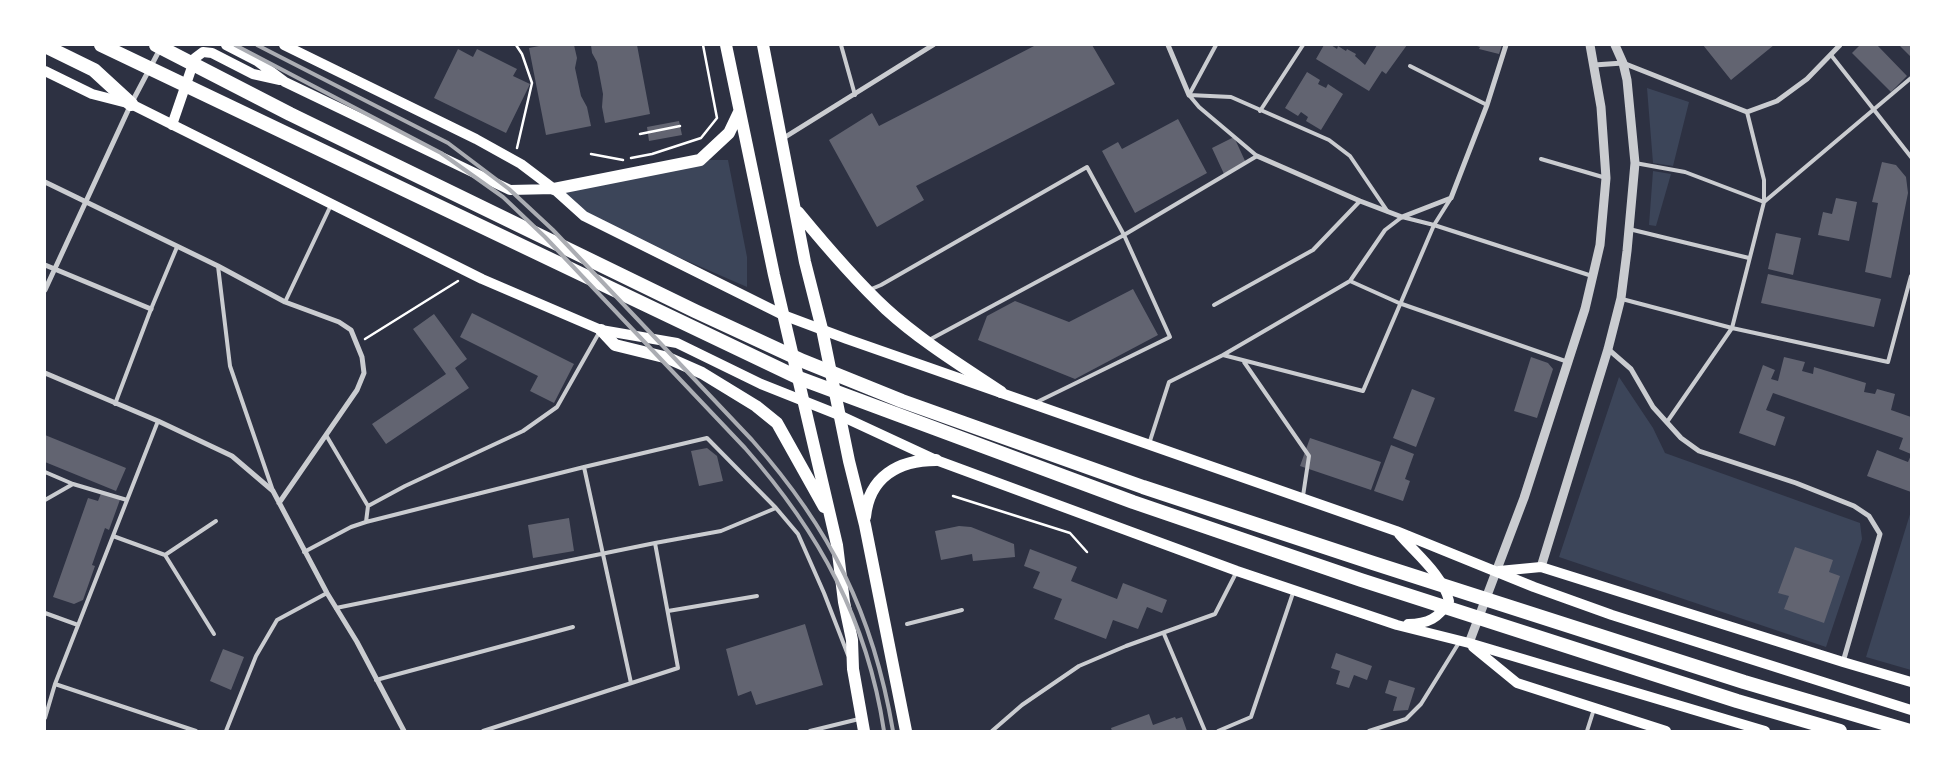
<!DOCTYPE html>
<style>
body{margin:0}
#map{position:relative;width:1956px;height:776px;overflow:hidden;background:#2d3142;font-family:"Alegreya Sans",sans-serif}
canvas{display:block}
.frame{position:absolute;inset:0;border:46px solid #fff;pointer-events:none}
</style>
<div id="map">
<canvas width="1956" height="776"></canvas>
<div class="frame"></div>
</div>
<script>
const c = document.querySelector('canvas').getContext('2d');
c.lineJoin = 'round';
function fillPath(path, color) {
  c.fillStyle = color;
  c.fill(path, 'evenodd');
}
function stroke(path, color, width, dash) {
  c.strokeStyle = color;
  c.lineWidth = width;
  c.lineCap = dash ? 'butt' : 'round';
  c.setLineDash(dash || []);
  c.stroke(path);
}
fillPath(new Path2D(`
 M1647,88L1689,102L1673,166L1653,163Z
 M700,160H728L747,257V287L584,216L554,189Z
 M1653,171L1671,174L1656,226L1649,225Z
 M1619,377L1653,428L1665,453L1860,523L1862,539L1826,647L1559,557Z
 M1911,511V670L1866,657Z`), '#3c4559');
fillPath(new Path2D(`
 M544,45H574L577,58L575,68L581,96L587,107L591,126L546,135L529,48Z
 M591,45H637L650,114L605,123L602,107L603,94L597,62L592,53Z
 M1036,45H1092L1115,84L916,186L924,200L877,227L829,140L872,113L879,126Z
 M1324,45H1331L1337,49L1338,46L1346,51L1347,49L1356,54L1355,56L1365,65L1377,45H1407L1386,74L1382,71L1369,91L1316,59Z
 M1474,45H1502L1499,54L1479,49L1480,47Z
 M1703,45H1774L1731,80Z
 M1860,45H1877L1907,76L1891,92L1852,53Z
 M1901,45H1911V57L1900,46Z
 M458,49L473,57L477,49L517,69L513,76L530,84L506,133L434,98Z
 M1307,72L1320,80L1318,84L1326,88L1328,84L1343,94L1321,130L1306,121L1308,117L1301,112L1298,116L1285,108Z
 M1178,119L1207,173L1135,213L1102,151L1118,142L1122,149Z
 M679,121L682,135L649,141L647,127Z
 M1234,137L1246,163L1224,174L1212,148Z
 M1882,162L1896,165L1906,177L1908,193L1891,278L1865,272L1878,203L1872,202Z
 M1836,198L1857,202L1849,241L1818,235L1823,212L1832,214Z
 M1776,233L1801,238L1793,275L1768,269Z
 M1768,274L1881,299L1874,327L1761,303Z
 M1133,289L1158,335L1075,379L978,340L987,316L1015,301L1069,322Z
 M472,313L574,364L554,403L530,391L538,376L460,337Z
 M434,314L467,359L455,368L469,388L386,444L372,424L446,374L413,329Z
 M1531,357L1548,363L1553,369L1537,418L1514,411Z
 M1784,357L1805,362L1802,371L1813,374L1814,367L1866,383L1864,392L1875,394L1877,389L1895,394L1891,410L1911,417V454L1899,449L1903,438L1773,393L1766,410L1785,417L1775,446L1739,433L1763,365L1775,370L1771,379L1778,381Z
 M1412,389L1435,398L1416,447L1393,438Z
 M45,435L126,468L116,491L45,462Z
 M1310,438L1381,462L1371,490L1300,466Z
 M1391,445L1414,454L1405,479L1410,481L1403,501L1374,491Z
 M707,448L717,456L723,481L699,486L691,451Z
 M1877,450L1908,462L1911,455V492L1867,476Z
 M102,491L121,497L109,530L105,528L92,565L95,566L83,600L74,604L53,597L88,498L98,501Z
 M569,518L574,551L533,558L528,525Z
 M959,526L971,527L1014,544L1015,557L973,561L972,554L941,560L935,531Z
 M1795,547L1833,560L1829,572L1840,576L1824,623L1784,609L1789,596L1778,593Z
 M1030,549L1077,567L1071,581L1117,599L1123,583L1167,600L1162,613L1147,607L1138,629L1113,620L1106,639L1054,619L1062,599L1033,588L1040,572L1024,566Z
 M805,624L823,685L756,705L751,691L738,696L726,649Z
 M223,649L244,657L231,690L210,681Z
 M1336,653L1372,666L1367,680L1354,675L1349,688L1336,684L1340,671L1331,668Z
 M1389,680L1415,688L1408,710L1393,711L1397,697L1385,693Z
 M1149,714L1153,725L1175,717L1176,719L1182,717L1187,731H1112L1111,728Z`), '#626471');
stroke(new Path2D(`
 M516,45L522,54L532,83L517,148
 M640,134L680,126
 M591,154L623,160
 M631,158L652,154L701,138L717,118L703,45
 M365,339L458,281
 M953,496L1070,533L1087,552`), '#fff', 2.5);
stroke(new Path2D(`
 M841,45L855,95
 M1831,55L1911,157
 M1410,66L1487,105
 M1189,95L1231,97L1329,140L1350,156L1388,212
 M1189,95L1216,45
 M1260,111L1303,45
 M1541,159L1606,178
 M1635,163L1685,172L1764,202L1911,78
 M1629,229L1749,258
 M218,266L230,366L273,491
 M1350,281L1399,303L1568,362
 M869,290L881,285L1087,167L1124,235L1170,337L1037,402
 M1622,299L1732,328L1888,362L1911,276
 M285,302L331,205
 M1214,305L1313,250L1360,201
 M929,340L1124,235L1257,156L1199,107L1189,95
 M1223,355L1363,391L1434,225L1451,198
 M1244,362L1309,456L1303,496
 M115,404L151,309L177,247
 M1667,422L1732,328L1764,202V180L1747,112
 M326,435L368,506
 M1149,444L1169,382L1223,355L1350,281L1385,230L1402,217L1434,225L1592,276
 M584,467L631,683
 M45,472L73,484L127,500
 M45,500L73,484
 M366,522L368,506L405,486L523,431L557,407L600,331
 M113,536L165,555L214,634
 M304,552L351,527L366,522L584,467L707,438L776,508
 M165,555L216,521
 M336,608L655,543L721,531L776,508L798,534L824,593L848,655
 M668,611L757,596
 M45,613L78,625
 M907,624L962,610
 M1164,634L1205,731
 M376,680L573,627
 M55,684L196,731
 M45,718L55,684L158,421
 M226,731L256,656L277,620L327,593
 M483,731L678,668L655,543
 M810,731L859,719
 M992,731L1022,705L1079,666L1126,646L1215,614L1236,573
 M1218,731L1251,717L1294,590
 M1369,731L1406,719L1421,704L1460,641
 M1587,731L1594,709`), '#caccd0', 4);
stroke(new Path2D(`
 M1168,45L1189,95
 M1594,65L1623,63L1747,112L1777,101L1807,79L1840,45
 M782,139L933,45
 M1257,156L1360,201L1402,217L1451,198L1487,105L1506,45
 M45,182L218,266L285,302L339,322L351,330L362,357L364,373L357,390L279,503
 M45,265L151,309
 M45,290L131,104L160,49
 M1608,349L1631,369L1653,407L1681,438L1699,451L1796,483L1854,506L1869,516L1880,534L1843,662
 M45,373L158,421L232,456L273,491L327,593L357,642L404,731`), '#caccd0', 5);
stroke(new Path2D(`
 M1541,567L1608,349L1621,298L1627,251L1635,163L1627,80L1623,63L1615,45
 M1469,643L1524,498L1585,309L1600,245L1606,178L1601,107L1590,45`), '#caccd0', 9);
stroke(new Path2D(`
 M226,45L257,61L285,82L510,190L554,189
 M284,45L476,139L521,164L554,189L584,216L783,315L847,339L1396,531L1534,587L1612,615L1911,710
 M45,71L92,94L131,104L482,279L601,330L677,343L761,384L839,415L936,460L1237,571L1397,625L1469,643L1765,731
 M172,125L195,58L203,52L212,53L253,74L280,80
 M1399,534C1416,554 1443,575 1449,601C1439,618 1428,624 1408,624
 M1499,571L1541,567L1843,662L1911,682
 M1473,647L1517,683L1666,731`), '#fff', 10);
stroke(new Path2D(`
 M726,45L774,275L837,545L844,602L852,640L853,669L864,731
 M763,45L805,262L822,329L849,461L865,525L906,731
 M554,189L700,160L729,133L739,112
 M798,212C826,246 854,279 886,309C921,341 962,366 1001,392
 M601,330L615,345L668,358L702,373L756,406L777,423L824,507
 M865,517C869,477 898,460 936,460`), '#fff', 12);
stroke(new Path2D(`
 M101,45L799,378L1133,502L1361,580L1737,701L1840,731
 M156,45L290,114L695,311L803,361L902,401L1143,487L1373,563L1744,682L1910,731
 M45,46L94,70L131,104`), '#fff', 14);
stroke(new Path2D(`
 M235,45L441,153L503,197L545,237L745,448C819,532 867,619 884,731
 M257,45L448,143L509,189L553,230L752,440C831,529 873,614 893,731`), '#abadb3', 4);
</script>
